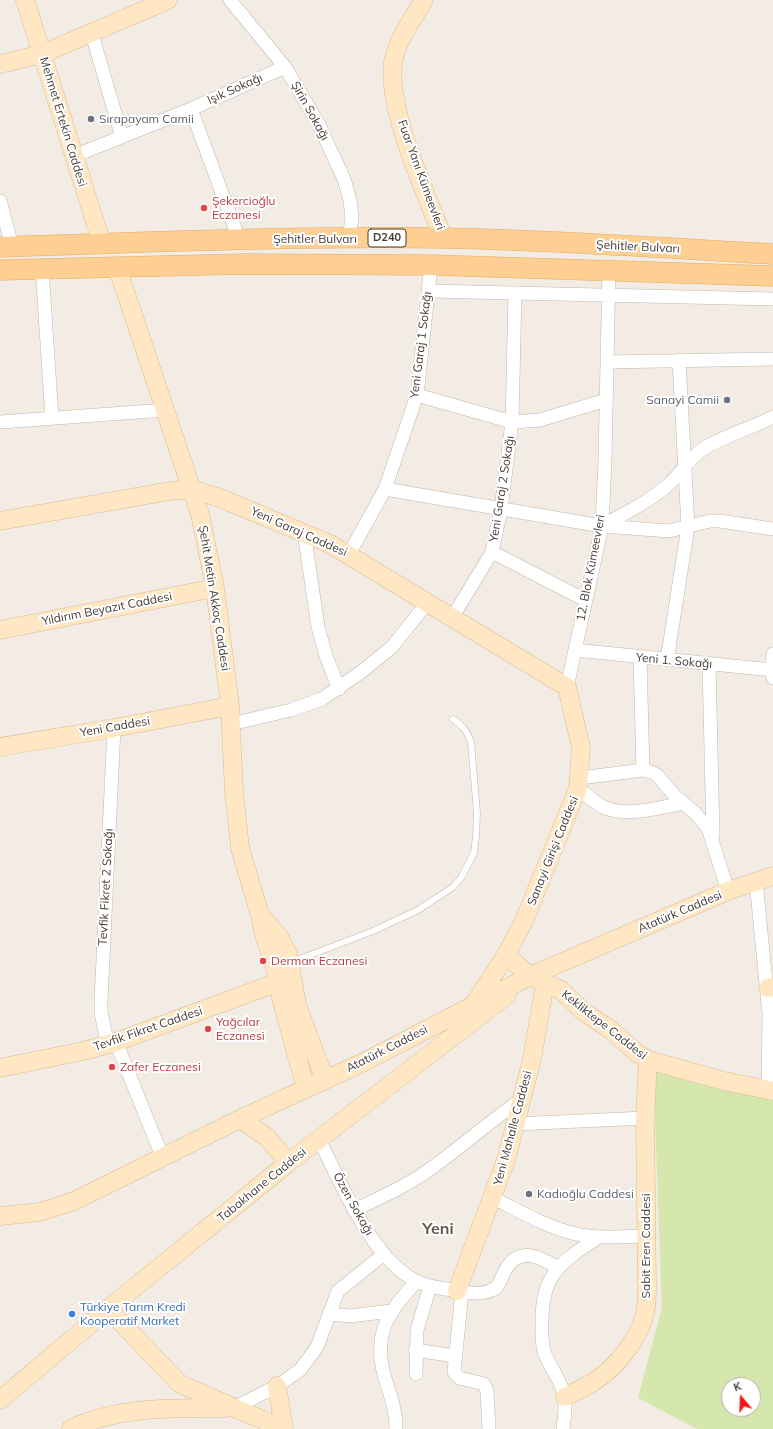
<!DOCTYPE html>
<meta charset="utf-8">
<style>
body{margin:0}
#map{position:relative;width:773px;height:1429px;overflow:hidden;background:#f3ece5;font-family:Mulish,sans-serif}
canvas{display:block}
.north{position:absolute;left:721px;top:1377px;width:40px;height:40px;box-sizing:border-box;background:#fff;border:1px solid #b5b1ae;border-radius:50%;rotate:341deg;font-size:11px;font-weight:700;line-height:16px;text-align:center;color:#453c35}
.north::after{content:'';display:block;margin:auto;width:14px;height:18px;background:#fb1416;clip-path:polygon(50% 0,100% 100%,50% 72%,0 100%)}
</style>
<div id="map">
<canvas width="773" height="1429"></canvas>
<div class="north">K</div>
</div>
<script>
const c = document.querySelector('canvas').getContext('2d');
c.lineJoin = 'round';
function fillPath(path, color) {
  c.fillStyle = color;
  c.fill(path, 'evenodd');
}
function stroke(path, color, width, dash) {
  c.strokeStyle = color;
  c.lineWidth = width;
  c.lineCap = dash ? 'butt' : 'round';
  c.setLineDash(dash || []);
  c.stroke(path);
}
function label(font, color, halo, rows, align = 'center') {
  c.font = font + ' Mulish,sans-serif';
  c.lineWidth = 4;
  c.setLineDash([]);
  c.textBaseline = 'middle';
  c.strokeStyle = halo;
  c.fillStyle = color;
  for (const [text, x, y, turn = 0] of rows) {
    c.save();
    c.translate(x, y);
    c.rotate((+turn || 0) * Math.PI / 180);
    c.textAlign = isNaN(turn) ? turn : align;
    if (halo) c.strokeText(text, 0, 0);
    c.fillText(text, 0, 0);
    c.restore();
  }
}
fillPath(new Path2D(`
 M653,1066L773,1096V1429H697L638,1398L662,1307ZM729,1385H753V1409H729Z`), '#d6e7ad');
const lane = new Path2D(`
 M292,962L373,931L418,910L453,887L461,878L474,853L476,836L477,813L471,742C467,731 463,726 453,719`);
const street = new Path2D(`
 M230,0L285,67L318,123L344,179L350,200L352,218L349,238
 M91,31L122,137
 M191,109L239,239
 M74,156L191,109L285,67
 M0,201L12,246
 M42,269L52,418
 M428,291L773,299
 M607,362L773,359
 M417,395L512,422L540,420L606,400
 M0,422L166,410
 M385,489L602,526L669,531L710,521H720L773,529
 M602,526C624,514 648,502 667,486C681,474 690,456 706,447C727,435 751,428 773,417
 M304,532L318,627L326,656L339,689
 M492,552L585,600
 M349,554L385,489L417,395L431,265
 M452,618L492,552L501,509L512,422L515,293
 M575,650L773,670
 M640,658L643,770
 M667,660L688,527L679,360
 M709,664L713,836
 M773,678L771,670L773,654
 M567,687L602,526L605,460L609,270
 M231,724L291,710L322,699L361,672L392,647L427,603
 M580,778L643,770L651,772L657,775L675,796L695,813L708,828L728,891
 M578,788C586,795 594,802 603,807C628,818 659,807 684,803
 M756,881L769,1014L768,1090
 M116,1042L162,1156
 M108,1045L101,1013V1000L114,728
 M515,1124L645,1118
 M319,1139C340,1182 372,1259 416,1281C427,1287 440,1288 452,1290C467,1293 483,1296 496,1288C501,1282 502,1275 506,1269C519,1246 540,1257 557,1267
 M493,1198C518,1210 544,1226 572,1233C596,1239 621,1237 646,1236
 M354,1210C380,1198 406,1186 429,1170C461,1147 490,1121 522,1099
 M462,1292L454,1372L459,1378L484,1384L487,1391L489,1429
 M329,1314L350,1316L391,1311
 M415,1350L455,1356
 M416,1374L417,1330L430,1286
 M234,1408L277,1386L300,1370L317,1347L338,1291L384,1254
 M396,1429C396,1410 390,1393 384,1375C373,1332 389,1311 417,1281
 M563,1429C564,1419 567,1405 564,1395C561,1380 550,1368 545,1354C541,1344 542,1333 542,1323C541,1274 562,1261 599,1237`);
const secondary = new Path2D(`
 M25,0L102,244
 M424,0C412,20 397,40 393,63C387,111 426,192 443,238
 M0,64L42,54L168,0
 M117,267L200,514L215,588L230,706L234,792L240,848L260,915L264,935L275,967L282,1002L306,1089
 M0,521L170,491L192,489L220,498L330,544L567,687L581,748L578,788L524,921L506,955L475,1003
 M0,630L215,588
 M0,747L114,728L230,706
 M260,915L279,937L288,954L297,1005L325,1080
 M506,955L530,976L561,990L584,1012L611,1030L638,1054L648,1060L724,1081L773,1091
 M768,988L773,987
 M0,1068L88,1050L116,1042L292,977
 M240,1119L267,1137L288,1163
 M0,1216L40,1212L74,1201L240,1119L364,1062L530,976L728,891L773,876
 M457,1291L506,1160L532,1059L545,983
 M108,1309L180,1384L265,1421L277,1429
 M277,1386L284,1429
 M565,1397C575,1392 585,1387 595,1381C616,1367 640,1338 645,1313C647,1304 647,1295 647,1286L645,1118L648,1060
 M0,1400L108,1309L288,1163L507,995
 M71,1429C118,1406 174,1408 225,1408`);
const primary = new Path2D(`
 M0,247C148,242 295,236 443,238C553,240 663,248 773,254
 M0,270L243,264L431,265L773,276`);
stroke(lane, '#c1b6ab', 7);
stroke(street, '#c1b6ab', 14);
stroke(secondary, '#d6bb97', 19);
stroke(primary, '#e4a962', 21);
stroke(lane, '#fff', 6);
stroke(street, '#fff', 13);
stroke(secondary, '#ffe7c3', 18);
stroke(primary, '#fecf92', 20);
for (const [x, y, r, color] of [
 [91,119,4,"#6b7280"],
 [204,208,4,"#e0444e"],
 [727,400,4,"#6b7280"],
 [263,961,4,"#e0444e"],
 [208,1029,4,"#e0444e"],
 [112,1067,4,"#e0444e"],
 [529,1194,4,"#6b7280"],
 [72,1314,4,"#3f7fe0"]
]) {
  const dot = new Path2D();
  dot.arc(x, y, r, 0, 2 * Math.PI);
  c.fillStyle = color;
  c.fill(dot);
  stroke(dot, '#fff', 1.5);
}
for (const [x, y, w] of [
 [387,238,38]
]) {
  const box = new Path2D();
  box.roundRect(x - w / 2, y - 9, w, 18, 3);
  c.fillStyle = '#fff';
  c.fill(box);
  stroke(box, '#453c35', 1);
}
label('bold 11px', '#453c35', null, [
 ["D240",387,238]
]);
label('12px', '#453c35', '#fff', [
 ["Işık Sokağı",235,89,-24],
 ["Şirin Sokağı",310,111,61],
 ["Mehmet Ertekin Caddesi",63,122,73],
 ["Fuar Yanı Kümeevleri",421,175,70],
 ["Şehitler Bulvarı",315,239],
 ["Şehitler Bulvarı",638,247,3],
 ["Yeni Garaj 1 Sokağı",421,345,-83],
 ["Yeni Garaj 2 Sokağı",502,489,-81],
 ["Yeni Garaj Caddesi",299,532,24],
 ["12. Blok Kümeevleri",591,568,-79],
 ["Şehit Metin Akkoç Caddesi",214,598,81],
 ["Yıldırım Beyazıt Caddesi",107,609,-11],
 ["Yeni 1. Sokağı",674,661,5],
 ["Yeni Caddesi",115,727,-10],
 ["Sanayi Girişi Caddesi",553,851,-68],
 ["Tevfik Fikret 2 Sokağı",106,887,-87],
 ["Atatürk Caddesi",680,912,-23],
 ["Kekliktepe Caddesi",604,1025,38],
 ["Tevfik Fikret Caddesi",148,1029,-19],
 ["Atatürk Caddesi",387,1049,-27],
 ["Yeni Mahalle Caddesi",513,1128,-75],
 ["Tabakhane Caddesi",262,1185,-39],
 ["Özen Sokağı",353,1204,61],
 ["Sabit Eren Caddesi",646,1246,-90]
]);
label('12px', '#5b616d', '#fff', [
 ["Sırapayam Camii",99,119],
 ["Sanayi Camii",719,400,"right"],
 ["Kadıoğlu Caddesi",537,1194]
], 'left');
label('12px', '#be3a42', '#fff', [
 ["Şekercioğlu",212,201],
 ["Eczanesi",212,215],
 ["Derman Eczanesi",271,961],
 ["Yağcılar",216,1022],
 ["Eczanesi",216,1036],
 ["Zafer Eczanesi",120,1067]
], 'left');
label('12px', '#366cbe', '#fff', [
 ["Türkiye Tarım Kredi",80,1307],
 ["Kooperatif Market",80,1321]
], 'left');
label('bold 16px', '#68584c', '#fff', [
 ["Yeni",438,1229]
]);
</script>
